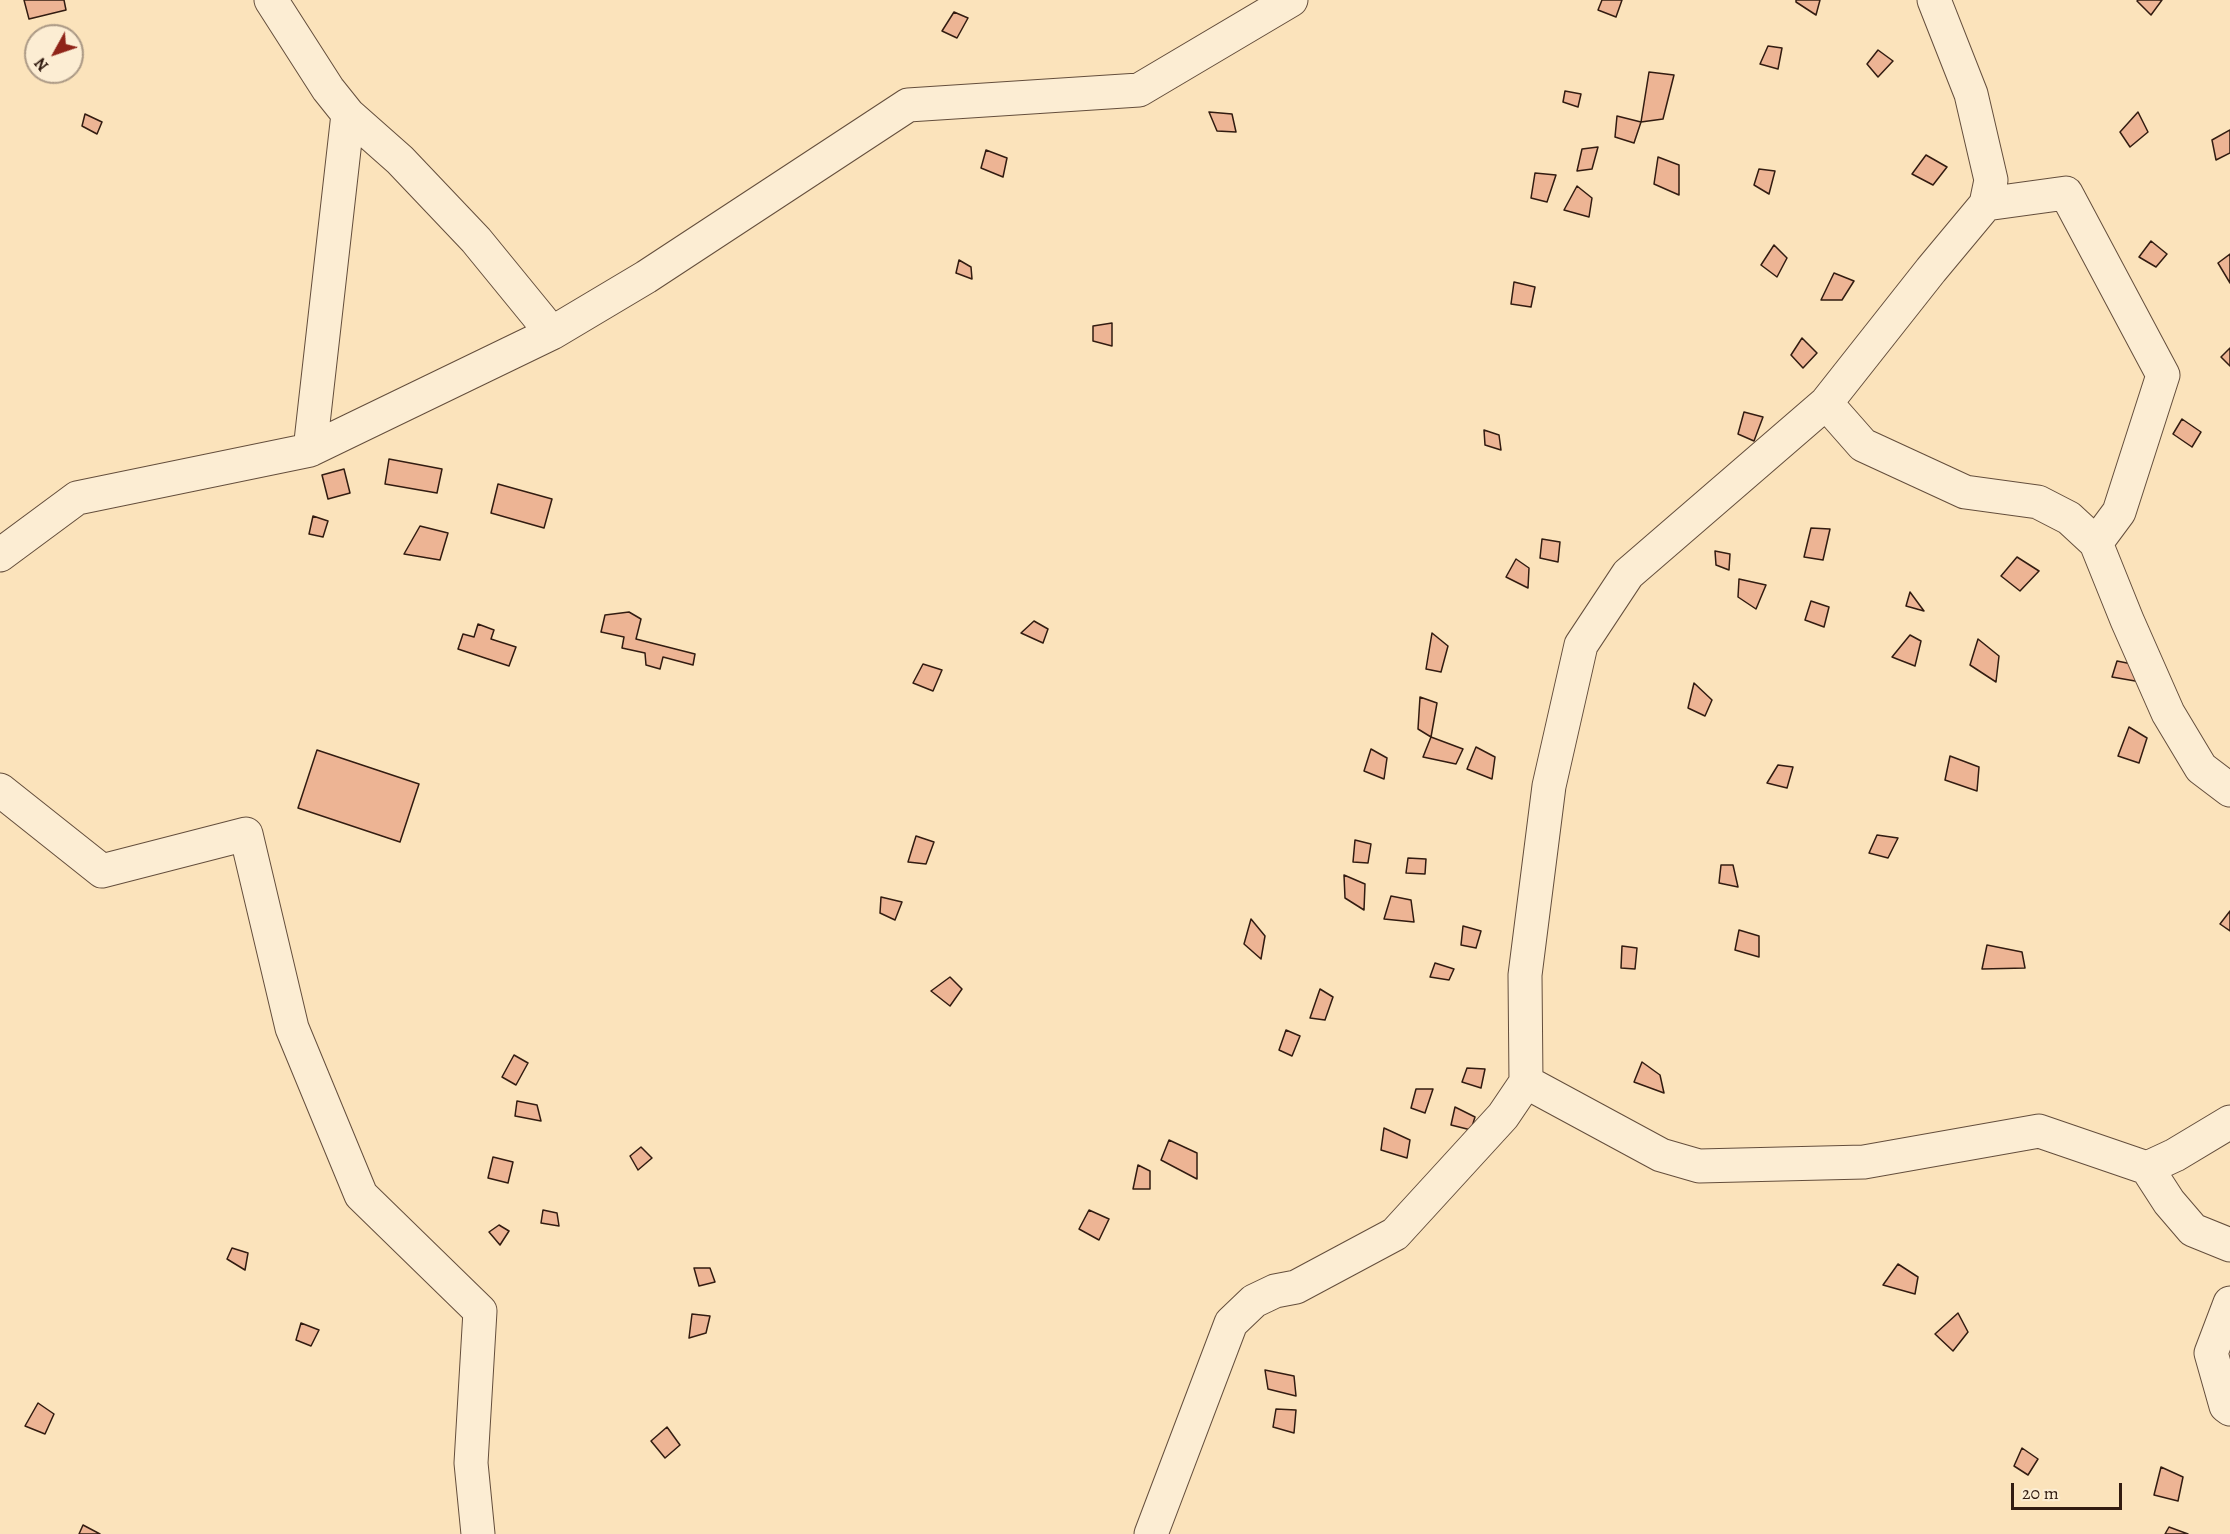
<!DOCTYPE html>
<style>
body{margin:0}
#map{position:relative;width:2230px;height:1534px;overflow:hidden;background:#fbe3bb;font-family:Alegreya,serif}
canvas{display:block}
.north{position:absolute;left:24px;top:24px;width:60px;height:60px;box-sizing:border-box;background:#fcedd3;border:2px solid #ab9985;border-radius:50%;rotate:230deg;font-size:16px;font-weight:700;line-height:24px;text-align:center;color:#321c11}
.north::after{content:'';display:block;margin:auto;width:21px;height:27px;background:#8f2418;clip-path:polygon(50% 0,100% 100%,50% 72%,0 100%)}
.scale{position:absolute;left:2011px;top:1483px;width:111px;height:27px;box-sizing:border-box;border:3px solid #321c11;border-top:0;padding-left:8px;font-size:18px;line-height:21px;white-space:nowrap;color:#321c11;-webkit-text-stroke:4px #fcedd3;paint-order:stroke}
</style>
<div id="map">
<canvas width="2230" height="1534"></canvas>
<div class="north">N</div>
<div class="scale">20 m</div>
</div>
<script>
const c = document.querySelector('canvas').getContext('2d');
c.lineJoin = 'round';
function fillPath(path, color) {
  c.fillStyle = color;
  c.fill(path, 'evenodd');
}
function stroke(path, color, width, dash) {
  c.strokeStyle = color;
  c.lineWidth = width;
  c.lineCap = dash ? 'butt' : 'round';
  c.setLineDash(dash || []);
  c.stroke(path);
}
const building = new Path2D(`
 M24,0H64L66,10L29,19Z
 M1602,0H1622L1616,17L1598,10Z
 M1796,0H1820L1816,15L1796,2Z
 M2138,0H2162L2151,15L2137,1Z
 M954,12L968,18L957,38L942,31Z
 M1768,46L1782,48L1778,69L1760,64Z
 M1878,50L1893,61L1878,77L1867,64Z
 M1649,72L1674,75L1663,119L1641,122Z
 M1565,91L1581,94L1578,107L1563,102Z
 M1209,112L1232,114L1236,132L1217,131Z
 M2138,112L2148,132L2130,147L2120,132Z
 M85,114L102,122L97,134L82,126Z
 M1617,116L1641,122L1634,143L1615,137Z
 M2230,130V153L2216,160L2212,140Z
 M1598,147L1592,169L1577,171L1582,149Z
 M986,150L1007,158L1003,177L981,168Z
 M1926,155L1947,167L1933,185L1912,174Z
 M1658,157L1679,165V195L1654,184Z
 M1759,169L1775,171L1769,194L1754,185Z
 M1535,173L1556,175L1547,202L1531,198Z
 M1577,186L1592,198L1589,217L1564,210Z
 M2151,241L2167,254L2156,267L2139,257Z
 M1774,245L1787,258L1777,277L1761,265Z
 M2230,254V283L2218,263Z
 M959,260L971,267L972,279L956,273Z
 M1834,273L1854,281L1842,300H1821Z
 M1514,282L1535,287L1531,307L1511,304Z
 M1112,323V346L1093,341V326Z
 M1802,338L1817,353L1803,368L1791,355Z
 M2230,348V366L2221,357Z
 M1744,412L1763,417L1754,441L1738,434Z
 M2182,419L2201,432L2192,447L2173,434Z
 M1484,430L1499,435L1501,450L1485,445Z
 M389,459L442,469L437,493L385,484Z
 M344,469L350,493L328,499L322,475Z
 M498,484L552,499L544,528L491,513Z
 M313,516L328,521L323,537L309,534Z
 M420,526L448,533L440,560L404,554Z
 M1811,528L1830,529L1823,560L1804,557Z
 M1542,539L1560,542L1558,562L1540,558Z
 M1715,551L1730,554L1729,570L1716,565Z
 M2017,557L2039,571L2020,591L2001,576Z
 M1516,559L1529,568L1528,588L1506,577Z
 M1739,579L1766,585L1756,609L1738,597Z
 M1910,592L1924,611L1906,606Z
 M1811,601L1829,607L1824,627L1805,620Z
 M629,612L641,619L636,639L695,654L693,665L663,657L660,669L646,665L645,653L622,648L624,637L601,632L605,615Z
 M1034,621L1048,629L1043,643L1021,633Z
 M478,624L494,630L491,639L516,647L509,666L458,649L463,634L474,637Z
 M1432,633L1448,646L1441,672L1426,669Z
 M1910,635L1921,641L1915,666L1892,657Z
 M1978,639L1999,656L1996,682L1970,665Z
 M2117,661L2132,664L2141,682L2112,677Z
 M923,664L942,670L933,691L913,683Z
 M1694,683L1712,700L1705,716L1688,708Z
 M1420,697L1437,703L1431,737L1418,729Z
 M2129,727L2147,738L2139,763L2118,756Z
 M1431,737L1463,749L1456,764L1423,757Z
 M1476,747L1495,757L1492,779L1467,769Z
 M1371,749L1387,758L1384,779L1364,771Z
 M317,750L419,784L400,842L298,808Z
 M1950,756L1979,767L1977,791L1945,780Z
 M1778,765L1793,767L1787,788L1767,783Z
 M1877,835L1898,838L1888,858L1869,853Z
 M916,836L934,842L926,864L908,862Z
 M1355,840L1371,844L1368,863L1353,862Z
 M1408,858L1426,859L1425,874L1406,873Z
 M1721,865H1733L1738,887L1719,883Z
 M1344,875L1365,884L1364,910L1345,898Z
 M1391,896L1411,900L1414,922L1384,919Z
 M881,897L902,902L895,920L880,913Z
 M2230,911V931L2220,924Z
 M1251,919L1265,936L1261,959L1244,944Z
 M1463,926L1481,931L1476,948L1461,945Z
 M1739,930L1759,936V957L1735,950Z
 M1987,945L2022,952L2025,968L1982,969Z
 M1622,946L1637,948L1635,969L1621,968Z
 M1435,963L1454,969L1449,980L1430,977Z
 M950,977L962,989L950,1006L931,991Z
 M1320,989L1333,997L1325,1020L1310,1018Z
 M1286,1030L1300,1036L1292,1056L1279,1050Z
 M514,1055L528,1063L516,1085L502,1077Z
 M1642,1062L1660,1075L1664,1093L1634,1082Z
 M1467,1068L1485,1069L1481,1088L1462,1082Z
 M1416,1089H1433L1425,1113L1411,1108Z
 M517,1101L537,1105L541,1121L515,1116Z
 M1455,1107L1475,1117L1471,1130L1451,1125Z
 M1384,1128L1410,1140L1407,1158L1381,1150Z
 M1169,1140L1197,1153V1179L1161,1160Z
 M641,1147L652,1158L638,1170L630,1156Z
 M493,1157L513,1162L508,1183L488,1178Z
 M1138,1165L1150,1171V1189H1133Z
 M543,1210L557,1213L559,1226L541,1223Z
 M1089,1210L1109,1219L1099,1240L1079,1229Z
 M499,1225L509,1231L500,1245L489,1232Z
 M232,1248L248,1253L245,1270L227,1259Z
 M1898,1264L1918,1277L1915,1294L1883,1285Z
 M694,1268H710L715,1282L699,1286Z
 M1958,1313L1968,1332L1953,1351L1935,1334Z
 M692,1314L710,1316L706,1333L689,1338Z
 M301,1323L319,1330L311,1346L296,1340Z
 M1265,1370L1294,1376L1296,1396L1268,1389Z
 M38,1403L54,1414L45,1434L25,1426Z
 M1276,1409L1296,1410L1294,1433L1273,1427Z
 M667,1427L680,1445L665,1458L651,1441Z
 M2022,1448L2038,1459L2028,1475L2014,1466Z
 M2161,1467L2183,1477L2178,1501L2154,1495Z
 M83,1525L100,1534H79Z
 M2169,1527L2188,1534H2165Z`);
fillPath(building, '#edb494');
stroke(building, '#321c11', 1.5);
const minor = new Path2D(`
 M271,0L328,89L348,114L400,160L476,240L552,333L646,277L908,105L1139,90L1291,0
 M1986,204L2066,193L2163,375L2119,512L2096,543
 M1826,403L1863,445L1965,492L2038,502L2069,518L2096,543L2127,620L2168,713L2201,768L2230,790
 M310,450L348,114
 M0,555L77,498L310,450L552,333
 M0,790L102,871L246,834L292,1028L361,1195L480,1311L471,1463L478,1534
 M1526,1082L1661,1155L1699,1166L1864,1162L2039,1131L2147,1168L2169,1202L2193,1230L2230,1245
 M2147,1168L2175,1155L2230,1122
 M2230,1303L2211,1353L2226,1406L2230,1409
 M1151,1534L1231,1323L1254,1301L1275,1291L1296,1287L1395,1234L1503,1116L1526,1082L1525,975L1549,786L1581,645L1628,574L1826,403L1931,270L1986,204L1991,180L1971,94L1934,0`);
stroke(minor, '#644e3c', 35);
stroke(minor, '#fcedd3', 33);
</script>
